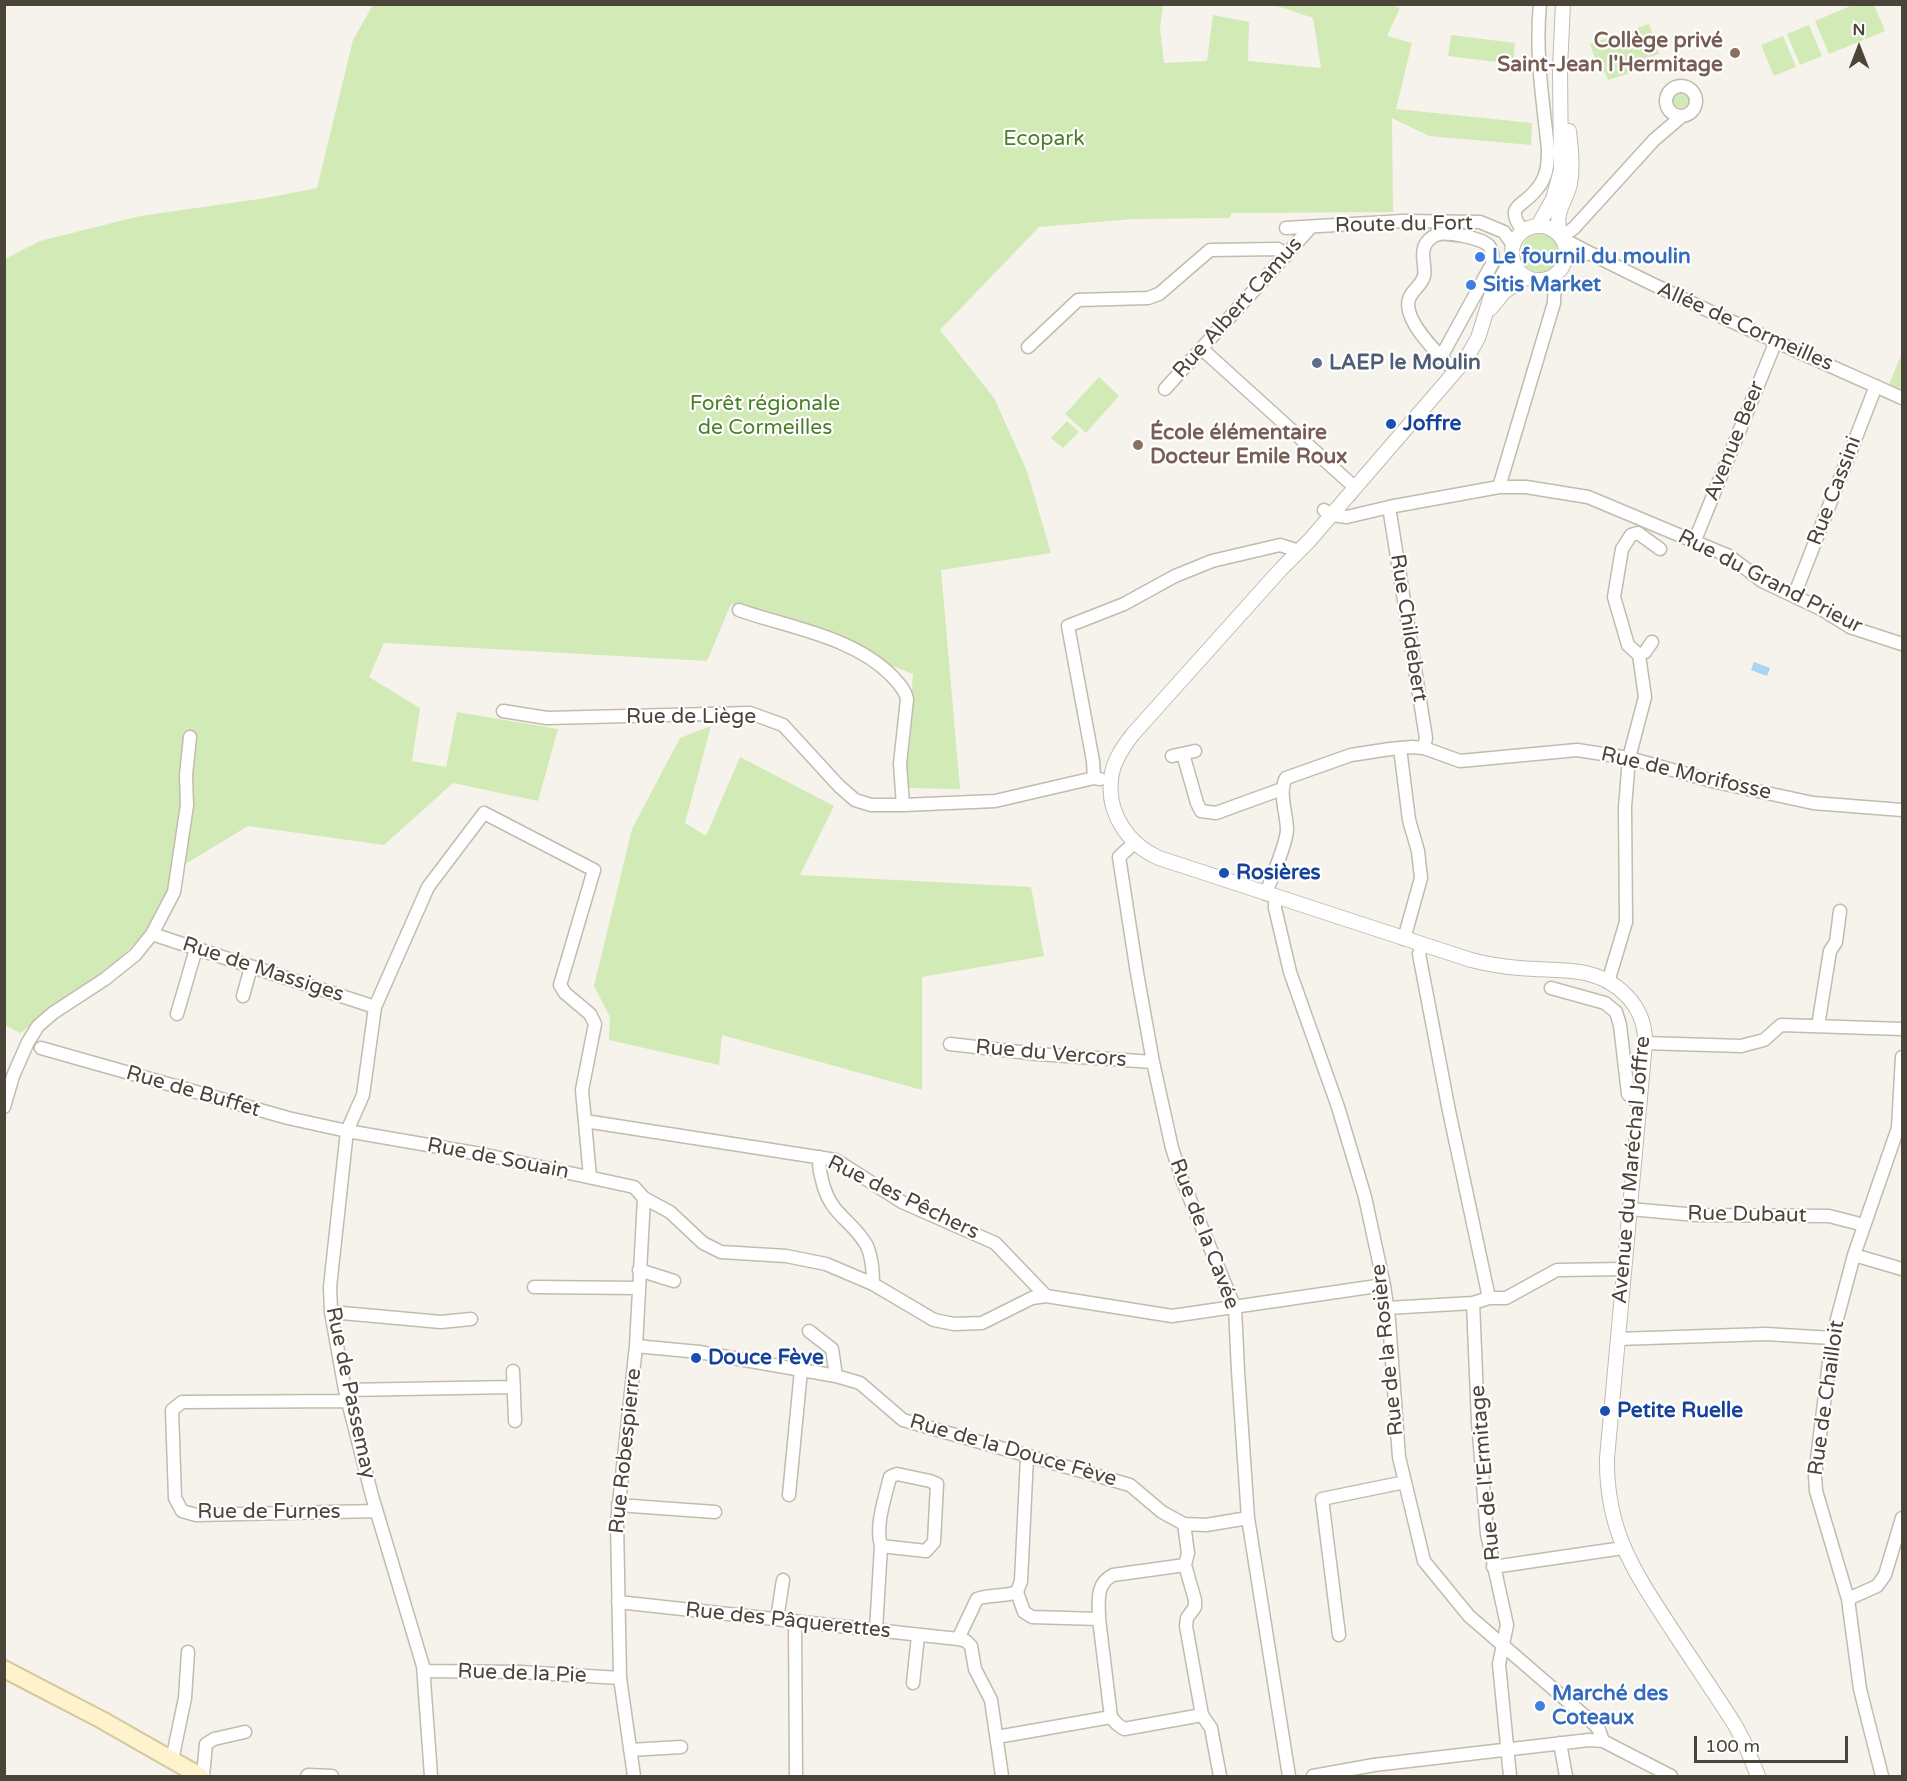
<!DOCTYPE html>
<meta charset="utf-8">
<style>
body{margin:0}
#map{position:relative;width:1907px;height:1781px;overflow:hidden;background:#f6f3ec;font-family:"Varela Round",sans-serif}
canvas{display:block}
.frame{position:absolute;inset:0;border:6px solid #4b4439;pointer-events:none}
.north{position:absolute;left:1829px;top:18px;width:60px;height:60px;-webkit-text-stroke:4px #fff;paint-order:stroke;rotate:0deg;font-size:16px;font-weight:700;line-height:24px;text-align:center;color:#4b4439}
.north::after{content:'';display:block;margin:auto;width:21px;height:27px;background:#4b4439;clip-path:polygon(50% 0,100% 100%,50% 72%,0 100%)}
.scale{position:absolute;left:1694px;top:1736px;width:154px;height:27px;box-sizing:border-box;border:3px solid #4b4439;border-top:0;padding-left:8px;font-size:18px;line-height:21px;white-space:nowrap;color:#4b4439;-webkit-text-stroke:4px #fff;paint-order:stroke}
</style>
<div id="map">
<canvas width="1907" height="1781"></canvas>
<div class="frame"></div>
<div class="north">N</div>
<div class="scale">100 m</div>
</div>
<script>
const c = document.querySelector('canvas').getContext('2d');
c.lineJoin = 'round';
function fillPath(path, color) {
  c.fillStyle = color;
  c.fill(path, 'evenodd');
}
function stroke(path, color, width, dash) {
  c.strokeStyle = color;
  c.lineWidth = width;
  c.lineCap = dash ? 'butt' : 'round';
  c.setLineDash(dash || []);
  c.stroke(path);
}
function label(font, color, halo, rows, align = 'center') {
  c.font = font + ' "Varela Round",sans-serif';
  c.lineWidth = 4.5;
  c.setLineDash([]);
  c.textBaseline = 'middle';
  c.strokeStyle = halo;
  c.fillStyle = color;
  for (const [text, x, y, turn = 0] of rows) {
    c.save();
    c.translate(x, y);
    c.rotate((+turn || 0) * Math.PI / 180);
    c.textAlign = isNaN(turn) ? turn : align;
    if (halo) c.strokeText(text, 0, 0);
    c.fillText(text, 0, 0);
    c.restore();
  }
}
fillPath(new Path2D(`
 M1855,4L1874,5L1885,31L1829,54L1815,21Z
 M373,5H1163L1160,29L1164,63L1207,61L1213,15L1249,22L1248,61L1321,68L1313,18L1277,6V5H1392L1400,8L1387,36L1412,43L1396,109L1532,123L1531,145L1429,136L1392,118L1393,212L1231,213L1230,218L1133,219L1039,227L940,330L994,398L1027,471L1051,553L941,570L960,789L905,788L913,674L731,604L707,661L384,643L369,677L420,708L412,761L446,767L457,712L558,729L538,801L453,783L384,845L248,826L182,866L151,926L109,970L20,1033L5,1025V259L40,241L140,216L266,198L317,188L353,40Z
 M1649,24L1659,54L1628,64L1631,73L1608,80L1605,72L1600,74L1590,44Z
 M1809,25L1822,56L1800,65L1787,34Z
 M1451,35L1515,43L1513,64L1448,56Z
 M1783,36L1796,67L1774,76L1761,45Z
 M1673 100a8 8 0 1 1 16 0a8 8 0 1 1-16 0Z
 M1521 253a19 19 0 1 1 38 0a19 19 0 1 1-38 0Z
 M1902,353V393L1888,387Z
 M1099,377L1119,396L1086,433L1065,414Z
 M1067,421L1079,432L1063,448L1051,438Z
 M711,726L685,823L706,836L740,757L834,806L800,875L1031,887L1044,956L922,977V1090L722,1035L719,1065L609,1040L610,1017L594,986L632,829L680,738Z`), '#d2eab5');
fillPath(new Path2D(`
 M1754,662L1770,668L1767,676L1751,670Z`), '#a9d4f2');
const minor = new Path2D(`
 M1666 101a15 15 0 1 1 30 0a15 15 0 1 1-30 0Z
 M1286,228L1403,221L1480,222L1504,232L1513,245
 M1523,231C1504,205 1522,208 1536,190C1547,178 1548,165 1548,149C1543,101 1535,53 1540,4
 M1561,237L1574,228L1654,140L1682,116
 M1563,239C1673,297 1788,347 1902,398
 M1566,258L1575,253L1588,254
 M1028,347L1078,300L1148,298L1159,294L1210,250L1278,249L1286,256
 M1202,349L1351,484L1353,487L1350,495
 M1441,357L1492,264C1493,258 1493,251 1489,246C1483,238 1445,231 1436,235C1431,237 1425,243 1424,248C1421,257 1426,267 1424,276C1422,285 1412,290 1409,299C1402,321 1441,357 1455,371
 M1165,389L1311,227
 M1499,487L1554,303L1555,274
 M1389,507L1426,738L1424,748
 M1324,510L1332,515L1347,517L1389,507L1499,487H1526L1588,497L1729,556L1762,581L1821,609L1850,627L1902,644
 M1695,540L1776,341
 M1794,596L1876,386
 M739,610C790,628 852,636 892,676C898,683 905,689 907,699L900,764L903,805
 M1639,655L1645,652L1652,642
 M503,711L547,718L750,713L783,725L839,786L855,800L871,805H903L995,801L1094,778
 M1400,748L1409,820L1418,851L1421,878L1404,939
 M1183,754L1197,803L1201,811L1216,813L1282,789
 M1172,756L1195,751
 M1100,779L1094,778L1093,761L1068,626L1124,604L1175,576L1212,561L1280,545L1299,551
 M1134,843L1119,857L1137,973L1153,1062L1172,1148L1183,1182L1235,1308L1238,1371L1248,1518L1289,1776
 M1266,894C1271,877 1286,847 1287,830C1287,814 1278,792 1286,778L1351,755L1390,749L1412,747L1424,748L1460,761L1577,750L1629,758L1716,782L1813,803L1902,810
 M1275,897V908L1290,972L1338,1107L1365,1197L1384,1285L1389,1320L1399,1457L1424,1561L1469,1616L1594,1724L1599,1730L1603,1741
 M152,934L375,1007
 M1422,945L1419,954L1449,1111L1489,1298
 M1608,982L1626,922L1625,807L1629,758L1645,697L1639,655L1628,645L1614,597L1622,549L1631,535L1638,533L1660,549
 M1551,988L1605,1003L1616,1012L1620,1025L1628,1094L1633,1099L1640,1101
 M243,996L251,967
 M177,1014L196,949
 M1818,1026L1830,951L1836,942L1840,911
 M1645,1043L1741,1046L1764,1040L1781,1025L1902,1029
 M950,1044L1037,1054L1153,1062
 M41,1048L288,1118L347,1131L486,1155L634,1187L644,1198L670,1212L703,1243L721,1252L786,1256L826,1264L873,1284L934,1320L954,1324L982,1323L1032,1298L1046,1296
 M4,1107L13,1076L28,1042L38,1026L53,1013L105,979L135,955L152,934L174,892L187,805L186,775L190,737
 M585,1121L836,1160L902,1202L995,1243L1046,1296L1172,1316L1384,1285
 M820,1157C818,1165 820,1172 822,1180C830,1216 852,1219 867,1246C872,1257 873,1272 873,1284
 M1630,1209L1697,1215L1829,1216L1864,1225
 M1854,1255L1902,1269
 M639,1270L674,1281
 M534,1287L639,1288
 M1473,1303L1478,1421L1487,1534L1507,1625L1499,1664L1510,1776
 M1387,1308L1473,1303L1489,1298H1506L1557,1270L1624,1269
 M331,1312L441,1322L471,1319
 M809,1331L832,1349L836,1376
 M1618,1339L1766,1334L1832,1338
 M636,1346L699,1352L836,1376L860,1383L903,1420L1130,1485L1162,1512L1184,1524L1206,1525L1248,1518
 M513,1371L515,1421
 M345,1390L514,1387
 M348,1401L182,1402L172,1410L175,1498L182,1511L196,1515L376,1511
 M789,1495L801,1370
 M618,1505L715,1512
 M1184,1524L1188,1553L1185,1565L1195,1600V1607L1187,1618L1186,1626L1202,1715L1211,1728L1220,1776
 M1493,1567L1623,1548
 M1017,1592L1024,1612L1032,1617L1099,1619C1099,1602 1095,1584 1113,1575L1185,1565
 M1848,1599L1877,1586L1885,1575L1902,1518
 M618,1602L958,1639
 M777,1619L783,1580
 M1099,1619L1111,1717
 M795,1621L796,1776
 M876,1630L881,1546C875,1525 885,1498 890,1477L897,1474L930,1481L937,1484L934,1542L926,1551L881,1546
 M1339,1635L1322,1499L1405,1482
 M424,1671L520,1672L620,1678
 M913,1683L918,1636
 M997,1737L1111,1717L1117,1724L1124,1729L1202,1715
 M1560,1743L1566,1776
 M630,1750L681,1747
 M172,1760L185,1698L188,1652
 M203,1776L206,1744L214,1739L245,1732
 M307,1776L308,1775L332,1776
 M431,1776L423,1666L372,1496L345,1390L331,1312L330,1287L347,1131L363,1095L375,1007L428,887L484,813L594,870L560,985L565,993L590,1014L595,1024L582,1090L590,1177
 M634,1776L620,1678L617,1522L636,1346L644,1198
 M1002,1776L991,1700L975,1669L971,1646L966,1641L958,1639L977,1599C990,1594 1004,1597 1017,1592L1021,1581L1027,1457
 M1313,1776L1374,1765L1589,1740L1603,1741L1671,1776
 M1882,1776L1860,1689L1848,1599L1816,1491L1815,1476L1832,1338L1854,1255L1898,1128L1902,1057`);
const tertiary = new Path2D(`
 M1538,226L1553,199L1561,170L1560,68L1563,4
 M1512 253a27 27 0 1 1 54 0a27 27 0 1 1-54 0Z
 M1560,235C1554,209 1565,205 1570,184C1573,167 1571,149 1569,131
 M1513,259L1492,293L1478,338L1466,359L1309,541L1281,569L1133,734C1122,748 1112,763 1111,780C1107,814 1129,845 1159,858L1471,960C1487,964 1504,967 1520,968C1540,970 1560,969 1580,972C1616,978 1646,1005 1645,1043L1607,1458C1606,1530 1633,1570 1671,1628C1692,1660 1714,1692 1735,1725L1745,1744L1758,1776
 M1490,309L1505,291L1527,277`);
const secondary = new Path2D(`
 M4,1669L102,1720L200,1776`);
stroke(minor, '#c2bbae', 15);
stroke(tertiary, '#c2bbae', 16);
stroke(secondary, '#d6c79b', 20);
stroke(minor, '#fff', 12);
stroke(tertiary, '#fff', 14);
stroke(secondary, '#fff3cd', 16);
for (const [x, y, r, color] of [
 [1735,53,6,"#8d6e63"],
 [1480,257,6,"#3f7fe0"],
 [1471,285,6,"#3f7fe0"],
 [1317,363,6,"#5c6f8a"],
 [1391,424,6,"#1a4fb4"],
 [1138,445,6,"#8d6e63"],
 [1224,873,6,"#1a4fb4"],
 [696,1358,6,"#1a4fb4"],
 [1605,1411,6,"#1a4fb4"],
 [1540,1706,6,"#3f7fe0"]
]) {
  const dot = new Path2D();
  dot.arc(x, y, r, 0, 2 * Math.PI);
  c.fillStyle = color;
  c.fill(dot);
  stroke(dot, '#fff', 2);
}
label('bold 21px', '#785e54', '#fff', [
 ["Collège privé",1723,41],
 ["Saint-Jean l'Hermitage",1723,65],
 ["École élémentaire",1150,433,"left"],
 ["Docteur Emile Roux",1150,457,"left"]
], 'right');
label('21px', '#4a7f2a', '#fff', [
 ["Ecopark",1044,139],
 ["Forêt régionale",765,404],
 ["de Cormeilles",765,428]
]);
label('21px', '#4b4439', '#fff', [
 ["Route du Fort",1404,225,-1],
 ["Rue Albert Camus",1238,308,-48],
 ["Allée de Cormeilles",1745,327,24],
 ["Avenue Beer",1735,441,-68],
 ["Rue Cassini",1835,491,-69],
 ["Rue du Grand Prieur",1770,582,27],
 ["Rue Childebert",1408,628,81],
 ["Rue de Liège",691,717],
 ["Rue de Morifosse",1686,774,13],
 ["Rue de Massiges",263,970,18],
 ["Rue du Vercors",1051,1054,5],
 ["Rue de Buffet",193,1092,16],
 ["Rue de Souain",498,1159,11],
 ["Avenue du Maréchal Joffre",1632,1170,-85],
 ["Rue des Pêchers",903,1198,26],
 ["Rue Dubaut",1747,1215,1],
 ["Rue de la Cavée",1204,1234,69],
 ["Rue de la Rosière",1388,1350,-96],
 ["Rue de Passemay",350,1393,78],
 ["Rue de Chailloit",1827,1398,-82],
 ["Rue Robespierre",626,1451,-84],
 ["Rue de la Douce Fève",1013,1451,16],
 ["Rue de l'Ermitage",1486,1473,-95],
 ["Rue de Furnes",269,1512],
 ["Rue des Pâquerettes",788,1621,6],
 ["Rue de la Pie",522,1674,2]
]);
label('bold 21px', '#366cbe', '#fff', [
 ["Le fournil du moulin",1492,257],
 ["Sitis Market",1483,285],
 ["Marché des",1552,1694],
 ["Coteaux",1552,1718]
], 'left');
label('bold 21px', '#4e5e75', '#fff', [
 ["LAEP le Moulin",1329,363]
], 'left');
label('bold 21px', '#164399', '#fff', [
 ["Joffre",1403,424],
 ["Rosières",1236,873],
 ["Douce Fève",708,1358],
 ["Petite Ruelle",1617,1411]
], 'left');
</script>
